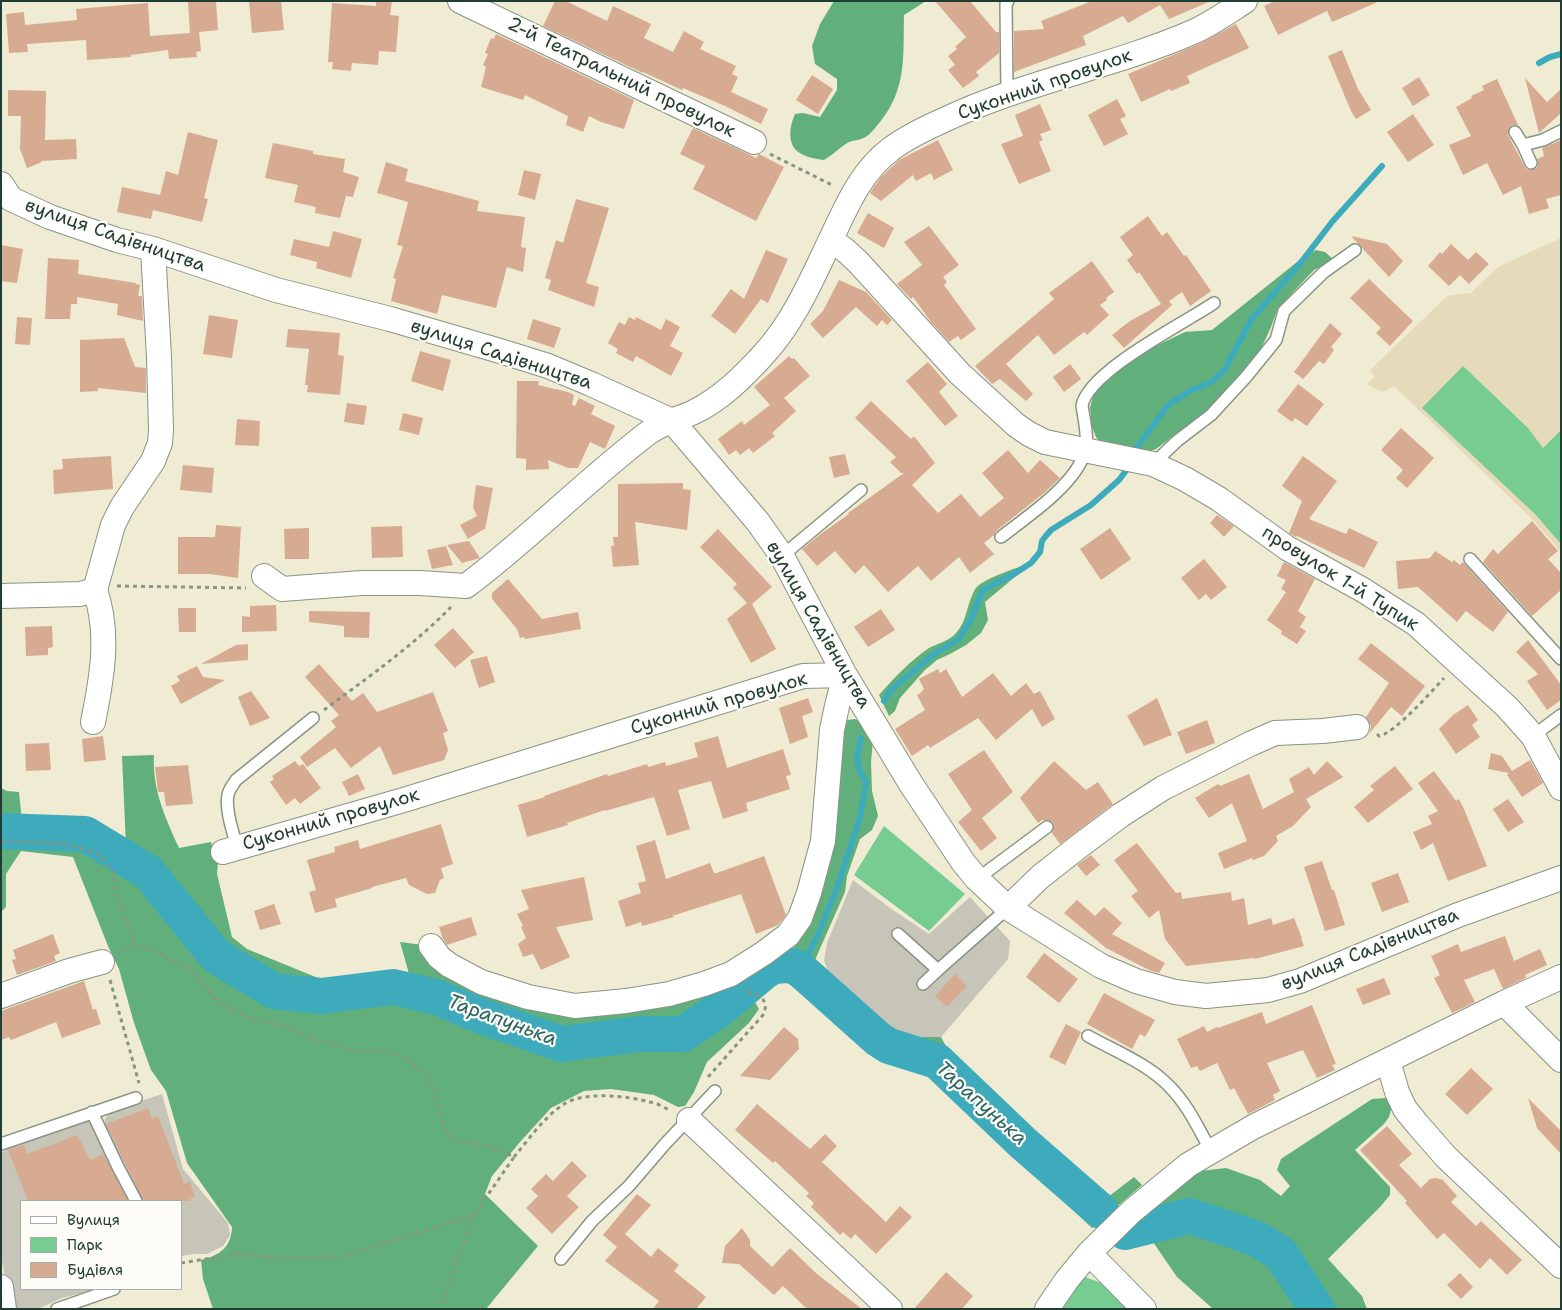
<!DOCTYPE html>
<meta charset="utf-8">
<style>
body{margin:0}
#map{position:relative;width:1562px;height:1310px;overflow:hidden;background:#f0ebd3;font-family:"Shantell Sans",sans-serif}
canvas{display:block}
.frame{position:absolute;inset:0;border:2px solid #1f3d34;pointer-events:none}
.legend{position:absolute;left:20px;top:1200px;width:162px;height:90px;box-sizing:border-box;background:#fdfcf7;border:1px solid #a4b0a9;margin:0;padding:6px 9px;list-style:none;font-size:15px;color:#1f3d34}
.legend li{display:flex;align-items:center;gap:10px;height:25px}
.legend b{width:25px;border:1px solid #a4b0a9}
</style>
<div id="map">
<canvas width="1562" height="1310"></canvas>
<div class="frame"></div>
<ul class="legend">
<li><b style="height:6px;background:#fff"></b>Вулиця</li>
<li><b style="height:14px;background:#77cd91"></b>Парк</li>
<li><b style="height:14px;background:#d7ab91"></b>Будівля</li>
</ul>
</div>
<script>
const c = document.querySelector('canvas').getContext('2d');
c.lineJoin = 'round';
function fillPath(path, color) {
  c.fillStyle = color;
  c.fill(path, 'evenodd');
}
function stroke(path, color, width, dash) {
  c.strokeStyle = color;
  c.lineWidth = width;
  c.lineCap = dash ? 'butt' : 'round';
  c.setLineDash(dash || []);
  c.stroke(path);
}
function label(font, color, halo, rows, align = 'center') {
  c.font = font + ' "Shantell Sans",sans-serif';
  c.lineWidth = 4.5;
  c.setLineDash([]);
  c.textBaseline = 'middle';
  c.strokeStyle = halo;
  c.fillStyle = color;
  for (const [text, x, y, turn = 0] of rows) {
    c.save();
    c.translate(x, y);
    c.rotate((+turn || 0) * Math.PI / 180);
    c.textAlign = isNaN(turn) ? turn : align;
    if (halo) c.strokeText(text, 0, 0);
    c.fillText(text, 0, 0);
    c.restore();
  }
}
fillPath(new Path2D(`
 M1561,238V552L1533,520L1394,386L1382,392L1367,384L1375,376L1370,370L1447,296L1471,293L1498,267Z`), '#e5daba');
fillPath(new Path2D(`
 M853,880L890,908L929,934L970,897L1010,941L1008,959L941,1037H919L893,1030L832,980L828,972L824,960L827,943Z
 M162,1094L183,1169L228,1223L230,1235L223,1246L207,1254H195L181,1256V1201H140L104,1125L105,1119L111,1111Z
 M85,1121H87L93,1126L133,1201H21V1289H109L99,1292H87L62,1298L38,1309H12L1,1257V1153L15,1145Z`), '#c7c4b8');
fillPath(new Path2D(`
 M1463,366L1528,428L1543,448L1561,430V544L1535,514L1422,408Z
 M884,826L965,894L929,931L854,875Z
 M1082,1276L1102,1283L1127,1309H1060Z`), '#77cd91');
fillPath(new Path2D(`
 M834,1H926L904,15C903,55 907,89 880,122C876,126 872,133 867,136C862,140 855,140 849,142C840,147 833,155 824,160C816,159 804,157 797,151C787,142 790,125 795,114L803,113L820,117L837,90V79L815,64L812,46L820,24Z
 M1316,250L1325,252L1334,260L1314,270L1278,308L1271,327L1261,349L1239,378L1213,406L1156,449L1146,453L1100,443L1096,437L1092,427L1090,408L1095,389L1143,352L1185,332L1212,330L1302,258Z
 M1028,564V566L985,602L988,620L981,633L966,645L950,654L937,660L925,670L900,698L895,711L889,716L879,695C894,678 910,661 929,648C937,644 947,641 953,636C968,623 966,603 976,588C983,579 1016,568 1028,564Z
 M855,719L864,724L873,740L871,762L872,791L878,816L872,830L860,839L847,876L845,892L815,960L805,966L794,960L791,953L804,928L841,729L847,720Z
 M154,755C152,789 165,817 179,848L211,842L218,863L217,874L232,937L247,949L323,980L411,981L400,942L423,945L508,1000L705,992L726,998L738,989L744,996L752,997L759,1009L749,1023L707,1062L694,1092L685,1106L678,1107L654,1095L611,1089L584,1091L551,1108L520,1142L492,1176L485,1194L538,1246L486,1309H213L203,1279L201,1260C220,1255 231,1248 232,1227L187,1163L166,1091L151,1070L134,1023L119,969L108,946L73,857L21,851L6,874V907L1,912V788L7,791L19,792L22,821L78,829L102,835L126,846L122,756Z
 M893,1030L919,1037H941C961,1076 987,1097 1020,1125C1049,1149 1075,1176 1104,1200L1134,1177L1142,1185L1092,1228L1008,1149L962,1102L946,1077L914,1061L875,1050Z
 M1386,1098L1392,1106L1389,1117L1384,1124L1355,1150L1390,1187V1195L1380,1207L1328,1259L1362,1296L1367,1309H1213L1177,1277L1153,1242L1152,1220L1158,1200L1192,1172L1226,1168L1260,1180L1281,1196L1290,1186L1277,1170L1281,1159L1372,1099Z`), '#61b07b');
fillPath(new Path2D(`
 M826,984L872,1018L881,1036L874,1044L821,992Z`), '#3dabbb');
stroke(new Path2D(`
 M1539,63L1550,57L1561,54
 M1135,450L1169,404L1190,391L1213,381L1225,369L1251,320L1302,261L1332,222L1382,166
 M884,701L891,690L934,654L959,639L971,619L983,590L1014,574L1031,563L1040,552L1042,541L1045,537L1051,530L1091,505L1119,480L1128,468
 M796,967L809,952L817,937L838,885L860,817L866,783L859,769L857,757L861,738`), '#3dabbb', 6);
stroke(new Path2D(`
 M1,831L85,834L148,872L216,956L274,991L321,996L393,987L436,997L481,1016L562,1044L639,1034H683L720,1009L765,971L774,966L787,965L796,967L803,972L878,1039L889,1046L937,1061L1023,1143L1101,1211
 M1125,1232L1189,1216L1238,1232L1259,1240L1281,1254L1317,1309`), '#3dabbb', 36);
fillPath(new Path2D(`
 M188,1H216L218,30L199,32L201,51L196,52L197,57L169,59L168,50L131,55V57L87,60L86,40L27,44L28,52L9,53L6,14L24,12L25,25L77,20L76,9L148,3L150,36L190,33Z
 M249,1H281L284,30L252,33Z
 M376,1H392L390,15L399,16L396,52L379,51L378,65L352,63L351,71L332,69L333,62H328L332,3L376,6Z
 M555,1H566L607,21L613,6L651,24L644,38L673,52L684,31L704,42L700,49L736,66L732,74L738,77L731,92L768,109L761,124L725,106L683,88L682,90L643,72V73L543,26Z
 M935,1H970L996,32H999V53L976,72L979,76L963,88L948,70L955,65L948,56L957,49L955,47L966,37Z
 M1092,1H1211L1169,19L1160,5L1128,23L1123,16L1083,36L1086,45L1014,72V31L1044,29L1041,21Z
 M1275,1H1380L1332,22L1327,11L1278,35L1264,6Z
 M1236,24L1249,48L1187,76L1190,83L1171,91L1170,89L1141,102L1128,74L1199,44Z
 M496,34L634,100L624,129L601,122L589,116L583,132L566,125L568,116L525,95L523,100L481,87L486,67L483,65L488,54L485,53L491,38L494,39Z
 M1342,50L1358,89L1371,110L1356,119L1351,111L1328,56Z
 M812,75L833,89L818,114L796,100Z
 M1419,77L1430,95L1413,106L1402,88Z
 M1525,78L1547,102L1561,89V113L1539,133Z
 M1497,79L1518,125H1512L1509,128L1508,135L1526,169L1531,170L1537,168L1538,163L1537,159L1544,156L1542,148L1561,140V195L1546,199L1549,208L1529,214L1521,186L1503,195L1487,163L1463,175L1449,145L1471,136L1456,107L1472,98L1471,96L1484,90L1482,86Z
 M8,90L46,91L45,140L76,139L77,159L41,161L42,162L27,168L20,149L21,116H8Z
 M1117,99L1126,116L1120,119L1128,134L1104,146L1088,115Z
 M1040,104L1051,130L1040,134L1043,140L1039,142L1051,171L1019,184L1001,144L1023,136L1015,115Z
 M1413,114L1434,145L1408,162L1387,132Z
 M693,128L748,154L756,158L759,154L784,167L756,221L693,189L705,166L680,154Z
 M188,132L218,140L204,198L208,199L202,222L153,210L151,219L117,212L122,187L160,195L166,171L178,175Z
 M938,140L953,170L934,180L931,173L916,181L913,175L881,201L870,193L881,177L899,160Z
 M273,143L313,151V154L345,159L343,172L359,177L353,197L346,196L340,218L315,213L316,207L294,202L298,185L265,178Z
 M386,162L408,169L405,181L479,201L477,211L525,217L521,247L526,248L523,272L507,267L496,308L442,295L437,314L391,301L396,279L393,278L403,246L397,245L408,202L377,193Z
 M524,170L541,174L535,200L518,195Z
 M576,199L609,208L586,283L599,287L594,307L548,290L551,280L545,278L556,240L563,243Z
 M868,213L894,228L884,248L857,233Z
 M1148,216L1162,236L1167,232L1184,256L1186,255L1211,291L1190,306L1182,292L1169,301L1172,305L1124,348L1112,335L1130,321L1161,304L1139,272L1137,274L1127,260L1133,255L1120,237Z
 M929,226L959,265L943,277L947,282L944,285L976,329L961,340L958,336L949,342L931,322L913,297L911,299L897,284L922,265L904,242Z
 M333,231L362,239L351,278L316,268L317,262L290,255L294,239L329,247Z
 M1351,236L1387,244L1403,261L1389,277Z
 M1451,244L1468,260L1476,252L1489,264L1469,284L1460,275L1449,286L1428,266L1440,252L1442,254Z
 M1,245L23,249L17,283L1,281Z
 M766,250L788,259L768,303L761,299L735,334L711,316L731,289L744,299Z
 M48,258L79,260L78,274L136,283V284L140,285L138,296H142L143,321L117,315L118,304L77,297V304H71L70,319H45Z
 M1092,261L1114,292L1106,298L1107,300L1100,305L1109,315L1087,335L1084,332L1054,355L1038,335L1006,364L1033,394L1026,401L1000,379L992,384L975,366L1054,299L1049,293Z
 M1369,279L1413,321L1390,346L1376,333L1381,328L1350,298Z
 M839,280L866,292L892,320L887,325L882,320L877,326L856,307L823,338L810,324L823,311Z
 M209,315L238,320L232,358L203,354Z
 M17,317L32,318L30,345L15,344Z
 M629,317L635,320L636,317L661,330L666,319L680,327L670,346L683,353L671,376L636,356L633,362L616,353L618,349L608,343L619,322L625,325Z
 M533,319L561,328L554,348L527,339Z
 M1330,323L1342,334L1331,347L1334,350L1324,364L1319,361L1303,379L1294,372Z
 M288,329L340,333L338,355L344,356L340,395L307,392L308,385H305L309,349L286,347Z
 M124,338L135,367L146,368V393L98,388V391L80,392V340Z
 M420,351L451,360L443,391L411,381Z
 M789,356L792,359L794,358L810,376L784,398L796,411L772,433L775,436L753,453L749,448L740,455L736,450L729,455L718,439L742,421L744,425L770,405L754,387Z
 M928,362L947,384L939,392L958,416L945,426L906,381Z
 M1070,364L1081,379L1064,392L1053,377Z
 M517,381H539L538,385L568,392L574,395L572,405L575,406L579,398L595,406L591,414L615,426L605,449L590,442L578,468H568L548,460L549,469L526,470V459L516,458Z
 M1298,384L1324,404L1307,426L1295,418L1292,422L1277,411Z
 M871,401L911,439L914,436L935,463L912,485L938,513L961,494L980,517L1004,498L982,473L1008,450L1028,473L1040,460L1060,478L1044,493L996,531L994,535L984,543L994,554L970,573L959,557L931,581L918,566L888,592L864,565L855,574L835,551L817,566L802,549L822,533L849,514L848,513L904,473H901L890,462L896,457L855,418Z
 M347,403L367,406L364,425L344,422Z
 M403,413L423,418L419,435L399,430Z
 M237,419L260,421L259,446L235,445Z
 M1401,428L1434,458L1407,488L1396,478L1403,470L1381,450Z
 M845,454L850,474L834,478L829,457Z
 M111,456L113,489L54,494L53,470L63,469L62,459Z
 M1303,456L1337,481L1309,519L1346,534L1349,528L1378,542L1364,568L1297,536L1296,537L1289,533L1302,501L1282,486Z
 M183,465L214,468L212,493L180,490Z
 M683,483V489L691,490L687,530L635,522L639,565L613,567L611,546H614L613,537H618V484Z
 M476,485L493,488L485,530L484,529L468,539L460,525L477,516L473,507Z
 M1217,515L1234,526L1224,537L1210,523Z
 M1532,521L1558,551L1548,559L1561,573V590L1532,616L1483,562L1493,549L1498,554Z
 M216,525L241,527L238,578L210,574H178V537H215Z
 M402,526L403,557L372,558L371,527Z
 M309,528V559H285L284,529Z
 M1110,528L1131,559L1101,580L1080,549Z
 M718,529L772,587L752,604L776,649L751,663L727,619L747,603L733,588L737,584L700,547Z
 M469,541L480,558L462,563L447,545Z
 M446,546L453,565L432,569L427,550Z
 M1435,551L1452,562L1454,560L1460,565L1463,562L1508,612L1493,632L1466,611L1457,622L1418,587L1398,589L1396,561L1430,558Z
 M1204,559L1227,587L1211,600L1206,594L1199,600L1181,578Z
 M1284,562L1315,579L1298,611L1306,617L1300,627L1306,631L1297,644L1281,634L1282,631L1267,620L1286,592L1281,589L1286,580L1277,576Z
 M508,579L542,619L578,612L581,629L525,639L524,637L520,638L517,629L492,599V593Z
 M276,605L277,631L242,632V616L250,617V606Z
 M178,608H196V632H179Z
 M881,609L895,630L868,647L854,627Z
 M309,611L370,612L369,638L344,637V626L309,622Z
 M52,626L53,647L48,648V655L26,656L25,627Z
 M453,628L474,652L455,668L434,645Z
 M1528,640L1561,685V700L1547,710L1527,681L1538,674L1516,652Z
 M1371,643L1425,686L1402,716L1391,707L1365,739L1370,732L1371,726L1366,717L1389,683L1358,659Z
 M248,644V660L201,664L236,645Z
 M487,656L495,682L479,688L470,660Z
 M319,664L352,701L363,693L377,712L433,692L448,731L443,733L448,750L444,760L393,775L380,746L351,768L335,748L307,767L300,757L336,727L331,721L339,715L305,677Z
 M197,666L203,677L225,680L181,704L171,686L180,681L177,676Z
 M938,669L940,673L946,669L962,697L993,673L1011,696L1026,683L1034,694L1040,691L1055,719L1042,727L1032,709L996,740L978,718L930,748L928,745L912,756L895,729L925,710L917,695L923,691L922,690L924,689L919,679Z
 M251,691L270,718L250,726L238,697Z
 M808,698L813,712L802,716L808,737L790,744L779,708Z
 M1157,698L1172,735L1144,746L1127,716Z
 M1468,705L1478,720L1472,725L1480,737L1456,754L1439,729L1453,715Z
 M1207,720L1215,743L1186,754L1177,732Z
 M103,736L106,760L84,762L82,739Z
 M718,736L727,768L783,749L791,775L786,776L790,789L746,803L748,811L723,819L711,781L678,790L690,829L667,836L654,797L605,811V810L567,823L568,825L527,837L518,805L545,797L544,796L607,774L608,776L647,764L648,767L665,762L666,766L698,757L694,743Z
 M49,743L51,770L26,771L25,744Z
 M984,750L1013,792L982,818L997,838L981,851L958,822L972,810L948,774Z
 M1491,753L1502,756L1512,771L1530,760L1543,783L1522,797L1507,775L1509,773L1488,769Z
 M295,761L299,766L303,764L321,788L300,804L295,798L286,805L270,782L274,779L272,776Z
 M1054,761L1086,790L1098,782L1113,804L1060,844L1052,833L1054,827L1053,822L1047,820H1042L1038,823L1020,798Z
 M1327,761L1343,777L1306,799L1311,807L1293,826L1276,836L1278,841L1264,856L1253,860L1252,858L1224,869L1218,853L1247,841L1232,803L1209,818L1195,798L1218,784L1220,786L1249,774L1263,809L1294,792L1289,779L1309,767L1314,775Z
 M188,765L193,804L166,806L164,792H158L155,767Z
 M1395,766L1413,789L1368,823L1354,807L1374,790L1370,786Z
 M1434,771L1456,801L1459,799L1464,809L1487,866L1448,881L1433,843L1421,850L1413,832L1432,824L1428,816L1438,811L1418,783Z
 M358,774L365,789L349,796L342,782Z
 M1508,799L1524,822L1508,832L1493,809Z
 M441,824L453,864L441,868L444,878L440,880L435,893L427,894L409,885L406,878L372,887V888L335,899L337,907L315,913L309,892L316,890L307,860L335,852L334,847L358,840L360,849Z
 M655,840L666,879L710,863L714,873H717L764,856L786,915L778,925L756,934L741,894L672,916L674,917L642,926L641,922L626,927L618,901L641,893L638,883L646,881L636,846Z
 M1137,843L1176,893L1181,892L1182,899L1231,892L1232,901L1244,898L1248,925L1271,918L1273,925L1294,918L1302,938L1301,939L1304,946L1255,959L1254,958L1186,966L1165,939L1159,910L1149,918L1131,896L1138,891L1114,860Z
 M1091,855L1100,865L1086,876L1077,865Z
 M1322,861L1332,890H1334L1345,925L1325,931L1304,867Z
 M1398,873L1409,902L1382,912L1371,883Z
 M584,877L593,920L556,927L570,957L541,970L533,954L523,957L518,944L526,938L521,927L523,926L517,914L529,909L521,890Z
 M1077,900L1095,916L1104,907L1122,923L1112,934L1165,963L1159,973L1151,971L1106,948L1064,913Z
 M274,904L281,924L260,930L254,911Z
 M471,917L477,935L447,945L443,939L439,927Z
 M53,934L60,953L54,956L56,961L17,975L12,960L16,959L13,950Z
 M1505,936L1514,961L1540,949L1547,965L1525,975L1526,978L1503,989L1494,969L1464,980L1475,1002L1452,1013L1434,978L1440,975L1431,956L1458,944L1461,952Z
 M1044,953L1078,979L1059,1003L1026,977Z
 M955,974L967,986L947,1007L935,996Z
 M1384,978L1391,994L1363,1005L1356,989Z
 M84,981L93,1010L96,1009L101,1024L62,1038L56,1022L11,1040L9,1037L1,1040V1011Z
 M1104,993L1155,1020L1145,1037L1140,1034L1132,1049L1087,1024Z
 M1312,1005L1336,1064L1332,1065L1335,1070L1317,1078L1303,1050L1267,1063L1280,1091L1273,1095L1275,1100L1248,1114L1234,1088L1230,1090L1217,1063L1200,1071L1197,1066L1191,1068L1177,1039L1204,1026L1207,1032L1217,1027L1218,1028L1262,1012L1266,1024Z
 M1066,1024L1081,1032L1065,1065L1049,1057Z
 M784,1027L798,1039L799,1049L770,1080L740,1076Z
 M1471,1068L1493,1089L1467,1115L1445,1094Z
 M1528,1098L1561,1131V1154L1537,1128Z
 M757,1104L810,1149L825,1134L837,1146L822,1162L886,1222L900,1206L912,1217L876,1254L855,1234L851,1239L843,1232L840,1235L811,1207L814,1203L806,1196L809,1193L775,1161L773,1163L735,1130Z
 M148,1108L152,1119L158,1116L184,1184L190,1182L195,1197L190,1199V1201H143L106,1124Z
 M1387,1126L1412,1154L1399,1165L1421,1188L1430,1179L1436,1178L1443,1180L1457,1196L1451,1202L1476,1226L1481,1221L1522,1260L1507,1275L1490,1258L1480,1269L1444,1233L1437,1239L1405,1203L1407,1201L1360,1150Z
 M77,1135L90,1160L103,1154L128,1201H28L8,1150L24,1145L27,1154Z
 M572,1161L587,1176L567,1196L579,1207L552,1234L526,1208L538,1196L531,1189L546,1174L553,1181Z
 M637,1194L651,1205L625,1234L651,1257L658,1248L679,1265L674,1271L706,1297L696,1309H653L659,1301L605,1261L617,1247L603,1235Z
 M742,1228L750,1240V1246L772,1267L790,1248L817,1274L862,1309H807L783,1286L774,1295L739,1264L722,1263L725,1246Z
 M946,1272L973,1296L962,1309H914Z
 M1460,1273L1473,1287L1461,1299L1447,1285Z`), '#d7ab91');
const service = new Path2D(`
 M1007,93L1006,4L1008,1
 M1515,132L1523,145
 M1531,163L1523,145L1543,140L1561,131
 M1153,464L1177,441L1211,415L1246,377L1276,340L1284,311L1324,272L1355,250
 M1001,537C1028,516 1075,485 1085,452C1089,440 1084,418 1082,406C1088,371 1185,323 1214,303
 M782,556L861,490
 M1470,559L1561,659
 M1533,736L1561,715
 M238,848C233,835 225,808 228,795C229,789 233,785 236,780L313,718
 M977,879L1047,827
 M898,934L938,970L1008,908
 M923,984L938,970
 M1088,1036C1115,1051 1148,1064 1169,1086C1188,1105 1198,1128 1211,1151
 M92,1112L118,1167L136,1201
 M1,1144L136,1098
 M561,1259L592,1221L629,1186L665,1144L715,1091
 M57,1309L114,1289`);
const minor = new Path2D(`
 M460,1L754,142
 M1,184L11,199L50,217L117,240L153,249L276,290L390,319L500,351L548,366L591,384L672,421L758,522L782,556L845,675L911,784L963,862L977,879L1008,908L1101,966L1136,981L1175,992L1206,996L1268,990L1300,981L1458,915L1561,878
 M831,240L845,250L858,262L960,374L1016,425L1029,434L1045,442L1153,464L1185,479L1219,499L1287,548L1363,590L1416,624L1507,707L1533,736L1561,788
 M264,576L282,589L362,583H420L466,586C529,539 585,481 648,433C661,423 679,419 694,412C721,399 744,376 764,354C794,321 811,281 830,241C846,208 860,172 891,149C907,137 926,128 944,120C1024,82 1112,67 1193,32C1211,24 1228,12 1245,1
 M1,596L80,594L95,590
 M93,722C102,678 110,633 95,590L113,525L122,507L153,461L160,443L161,430L159,357L153,249
 M223,852L407,799L803,676L845,675L837,706L832,730L823,841L809,893L800,918L788,935L764,953L731,974L704,984L669,994L626,1001L575,1006L528,997L481,982L449,965L439,957L431,946
 M1008,908L1040,877L1078,847L1121,815L1163,788L1250,744L1275,733L1323,731L1357,727
 M1,996L69,971L102,962
 M1504,1003L1561,1060
 M1388,1061L1397,1092L1405,1109L1418,1125L1446,1157L1561,1266
 M689,1120L890,1309
 M1089,1253L1144,1309
 M1,1287L4,1309
 M1047,1309L1066,1281L1089,1253L1132,1211L1188,1165L1253,1127L1504,1003L1561,977`);
stroke(service, '#889484', 14);
stroke(minor, '#889484', 26);
stroke(new Path2D(`
 M770,154L834,186
 M117,586L246,588
 M324,710C367,678 413,646 451,607
 M1377,734L1379,736C1394,734 1432,691 1444,678
 M1,841L68,844L96,853L104,860L112,871L115,879L117,895L135,945L161,954L178,965L190,968L220,1004L251,1019L285,1026L317,1040L360,1052L384,1050L405,1058L430,1079L446,1133L451,1139L487,1146L514,1157L474,1215L440,1309
 M121,952L135,945
 M110,980L139,1083
 M708,1077L763,1015C770,1003 760,991 747,993L744,990
 M514,1157C529,1139 544,1117 564,1104C584,1091 628,1096 650,1102C658,1103 665,1108 671,1111
 M181,1263L237,1254L280,1258L342,1257L473,1215`), '#889484', 3, [4, 4]);
stroke(service, '#fff', 11);
stroke(minor, '#fff', 24);
label('19px', '#1f3d34', '#fdfcf7', [
 ["2-й Театральний провулок",621,78,26],
 ["Суконний провулок",1045,85,-19],
 ["вулиця Садівництва",115,236,19],
 ["вулиця Садівництва",501,355,18],
 ["провулок 1-й Тупик",1340,579,32],
 ["вулиця Садівництва",818,625,60],
 ["Суконний провулок",719,704,-16],
 ["Суконний провулок",331,820,-16],
 ["вулиця Садівництва",1370,950,-22]
]);
label('italic 20px', '#2a6463', '#fdfcf7', [
 ["Тарапунька",502,1021,20],
 ["Тарапунька",981,1104,42]
]);
</script>
